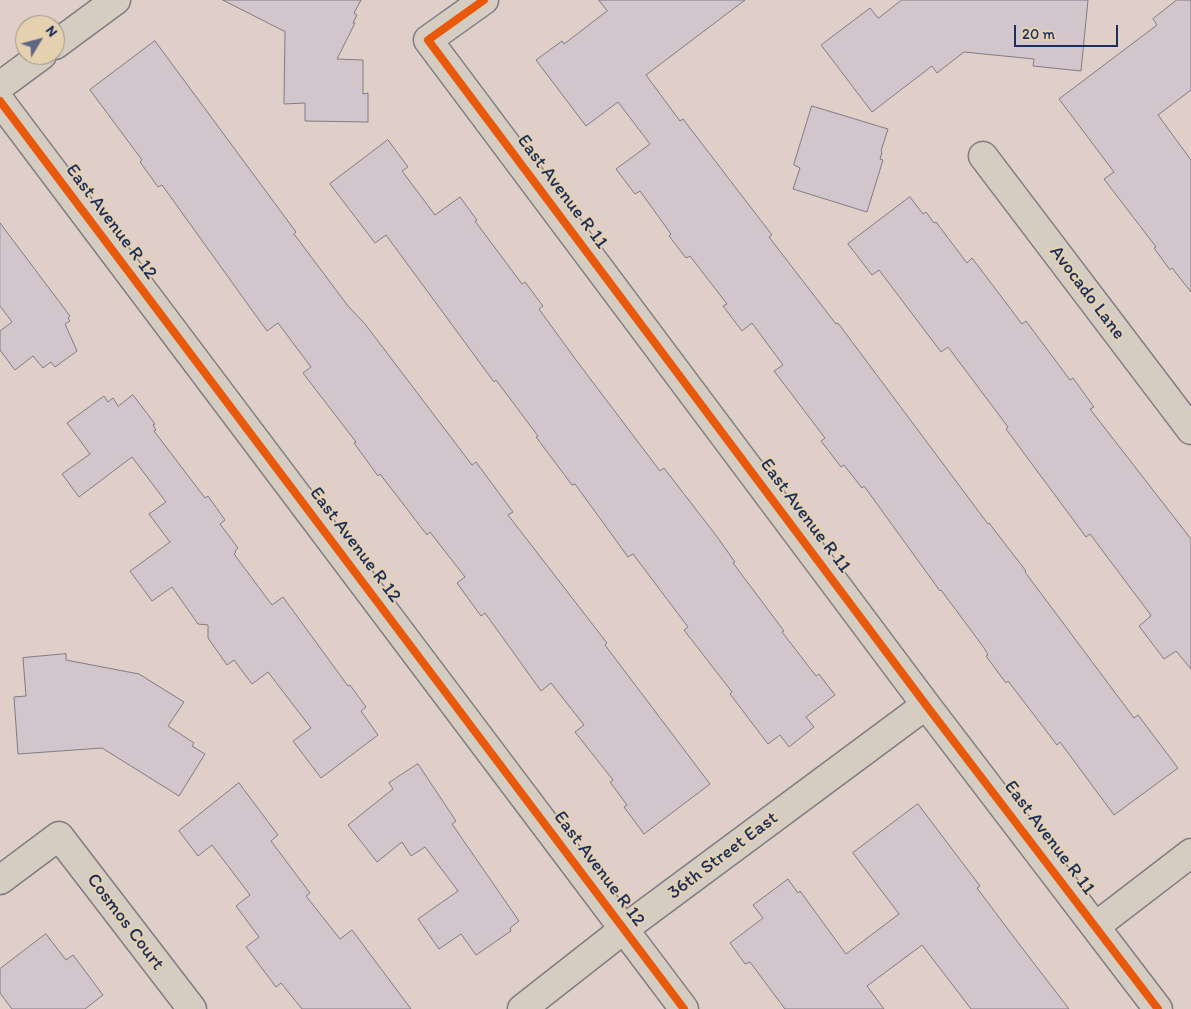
<!DOCTYPE html>
<style>
body{margin:0}
#map{position:relative;width:1191px;height:1009px;overflow:hidden;background:#dfcfc8;font-family:Itim,sans-serif}
canvas{display:block}
.north{position:absolute;left:15px;top:15px;width:50px;height:50px;box-sizing:border-box;background:#e5d0af;border:1px solid #94908f;border-radius:50%;rotate:53deg;font-size:14px;font-weight:700;line-height:20px;text-align:center;color:#1b2f5e}
.north::after{content:'';display:block;margin:auto;width:18px;height:22px;background:#606783;clip-path:polygon(50% 0,100% 100%,50% 72%,0 100%)}
.scale{position:absolute;left:1014px;top:25px;width:104px;height:22px;box-sizing:border-box;border:2px solid #1b2f5e;border-top:0;padding-left:6px;font-size:15px;line-height:18px;white-space:nowrap;color:#1b2f5e;-webkit-text-stroke:4px #e5d0af;paint-order:stroke}
</style>
<div id="map">
<canvas width="1191" height="1009"></canvas>
<div class="north">N</div>
<div class="scale">20 m</div>
</div>
<script>
const c = document.querySelector('canvas').getContext('2d');
c.lineJoin = 'round';
function fillPath(path, color) {
  c.fillStyle = color;
  c.fill(path, 'evenodd');
}
function stroke(path, color, width, dash) {
  c.strokeStyle = color;
  c.lineWidth = width;
  c.lineCap = dash ? 'butt' : 'round';
  c.setLineDash(dash || []);
  c.stroke(path);
}
function label(font, color, halo, rows, align = 'center') {
  c.font = font + ' Itim,sans-serif';
  c.lineWidth = 4;
  c.setLineDash([]);
  c.textBaseline = 'middle';
  c.strokeStyle = halo;
  c.fillStyle = color;
  for (const [text, x, y, turn = 0] of rows) {
    c.save();
    c.translate(x, y);
    c.rotate((+turn || 0) * Math.PI / 180);
    c.textAlign = isNaN(turn) ? turn : align;
    if (halo) c.strokeText(text, 0, 0);
    c.fillText(text, 0, 0);
    c.restore();
  }
}
const building = new Path2D(`
 M223,0H361L354,13L357,15L353,23H355L337,59L363,60V94L368,93V122L305,121V103L284,104L285,32Z
 M599,0H745L646,75L680,121L683,119L772,235L769,237L836,324L838,323L988,524L989,523L1026,571L1025,572L1134,718L1138,715L1178,768L1114,815L1060,742L1057,745L1008,681L1006,683L986,656L988,655L984,648L973,633L941,590L940,591L864,486L862,488L844,465L841,467L821,441L825,438L774,371L783,365L752,323L742,331L723,306L727,304L690,256L686,258L669,236L671,234L640,191L635,194L616,169L650,144L618,102L586,126L536,60L562,41L564,44L607,11Z
 M902,0H1088L1081,71L1033,66L1034,59L964,52L937,73L932,66L872,112L821,45L870,8L878,18Z
 M1177,0H1191V90L1158,115L1191,160V292L1172,268L1170,270L1154,248L1156,247L1104,179L1114,172L1059,99L1157,25L1153,19Z
 M155,41L296,232L294,234L348,306L365,324L472,465L476,462L513,512L508,515L607,643L605,645L710,784L644,834L624,807L627,805L610,782L613,780L575,732L584,725L551,683L541,691L485,613L481,616L457,583L465,577L430,532L427,535L380,474L378,476L354,443L356,442L303,373L311,367L278,323L267,331L162,185L158,187L140,162L142,160L90,90Z
 M812,106L888,129L881,151L882,152L880,159L883,160L867,212L793,189L800,168L794,165Z
 M388,140L408,167L402,171L435,215L460,197L477,220L475,221L522,284L525,282L543,306L539,309L576,360L660,471L664,468L715,534L735,562L733,563L784,631L782,632L816,676L819,674L835,695L806,717L814,727L789,747L780,735L768,744L730,694L732,692L684,630L688,627L633,554L628,557L575,484L572,485L536,437L538,436L496,380L494,382L386,235L375,243L330,184Z
 M910,197L923,214L926,212L934,223L936,222L967,263L972,258L1022,324L1026,321L1070,380L1073,378L1094,407L1090,409L1191,539V669L1176,651L1164,659L1139,626L1151,616L1150,614L1090,534L1086,537L1006,429L1008,427L948,347L941,352L879,270L872,275L848,244Z
 M0,223L70,316L68,318L70,321L65,324L77,351L55,367L51,362L43,368L33,356L15,370L0,350V331L12,322L0,306Z
 M133,395L155,424L153,425L156,430L154,431L205,498L208,496L225,520L220,524L238,548L235,551L236,552L234,554L272,605L283,597L348,686L350,685L366,707L361,711L378,735L321,778L293,741L311,728L268,672L252,684L234,660L227,665L208,638V625L198,624L172,587L152,601L130,571L170,542L149,514L166,502L132,457L79,497L62,474L90,454L67,423L104,396L108,402L113,398L118,406Z
 M66,654V660L139,674L184,702L168,726L194,743L192,746L205,754L179,796L102,748L18,754L14,697L26,696L23,658Z
 M418,764L456,821L452,824L519,921L510,928L511,931L476,955L461,934L439,949L418,919L458,891L425,847L411,856L402,842L377,862L348,825L393,789L389,783Z
 M239,783L278,835L271,841L310,893L306,896L340,939L352,930L411,1009H302L281,983L276,987L246,947L259,937L236,906L250,895L212,845L198,856L179,831Z
 M918,804L980,886L977,888L1013,936L1069,1009H971L922,945L867,986L884,1009H785L750,962L745,964L730,943L763,918L753,905L788,879L798,893L800,891L846,954L899,914L853,853Z
 M46,934L66,960L73,955L103,995L85,1009H12L0,993V969Z`);
fillPath(building, '#d3c5cc');
stroke(building, '#7f7c82', 1);
const minor = new Path2D(`
 M484,0L428,40L926,705L1158,1009
 M55,45L116,0
 M0,86L42,55
 M0,101L684,1009
 M983,156L1191,430
 M0,880L59,836L192,1009
 M1096,926L1191,853
 M522,1009L624,929L926,705`);
stroke(minor, '#7f7c82', 31);
stroke(minor, '#d5ccc2', 28);
stroke(new Path2D(`
 M484,0L428,40L926,705L1158,1009
 M0,101L684,1009`), '#e8590c', 8);
label('19px', '#1b2f5e', '#e5d0af', [
 ["East Avenue R 11",562,192,53],
 ["East Avenue R 12",111,222,53],
 ["Avocado Lane",1087,293,53],
 ["East Avenue R 11",805,516,53],
 ["East Avenue R 12",355,545,53],
 ["East Avenue R 11",1049,838,53],
 ["36th Street East",723,856,-37],
 ["East Avenue R 12",599,869,53],
 ["Cosmos Court",125,922,53]
]);
</script>
